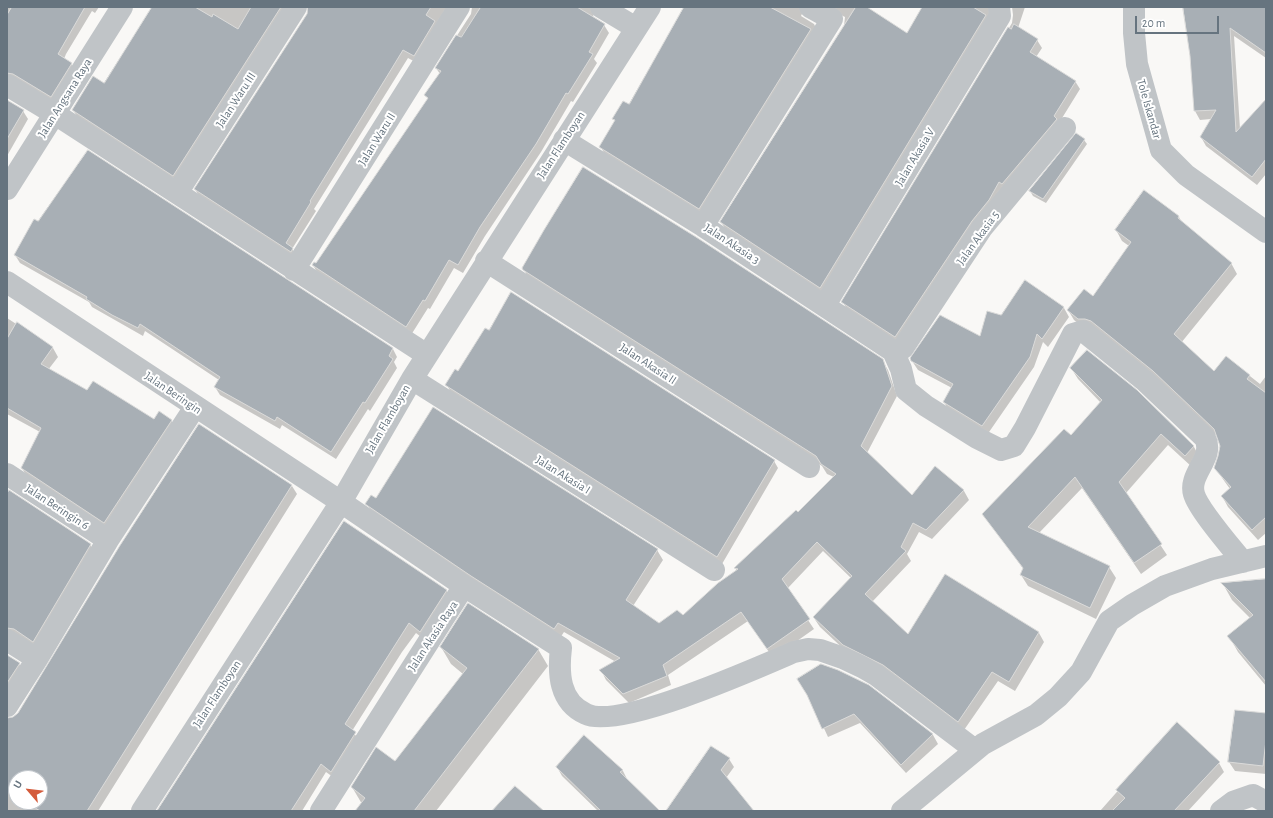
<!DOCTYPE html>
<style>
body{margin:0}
#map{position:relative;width:1273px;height:818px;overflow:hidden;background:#f9f8f6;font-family:"Alegreya Sans",sans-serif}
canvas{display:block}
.frame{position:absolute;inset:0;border:8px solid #66747f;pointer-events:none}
.north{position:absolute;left:8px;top:770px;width:40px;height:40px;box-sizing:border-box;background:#fff;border:1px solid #c2c7cc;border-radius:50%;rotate:298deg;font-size:11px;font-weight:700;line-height:16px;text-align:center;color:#66747f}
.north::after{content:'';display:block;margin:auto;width:14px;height:18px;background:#d45b3b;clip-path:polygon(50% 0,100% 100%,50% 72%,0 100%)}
.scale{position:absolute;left:1135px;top:16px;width:84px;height:18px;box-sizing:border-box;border:2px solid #66747f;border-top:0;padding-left:5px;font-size:12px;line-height:14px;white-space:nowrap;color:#66747f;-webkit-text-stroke:3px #fff;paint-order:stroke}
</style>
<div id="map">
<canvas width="1273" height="818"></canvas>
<div class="frame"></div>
<div class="north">U</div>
<div class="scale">20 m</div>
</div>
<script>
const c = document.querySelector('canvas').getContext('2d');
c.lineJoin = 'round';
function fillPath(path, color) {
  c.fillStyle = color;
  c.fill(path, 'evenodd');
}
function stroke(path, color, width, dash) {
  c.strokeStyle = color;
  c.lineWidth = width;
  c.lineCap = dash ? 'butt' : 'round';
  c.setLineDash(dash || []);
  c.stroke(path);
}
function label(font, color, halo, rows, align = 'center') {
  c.font = font + ' "Alegreya Sans",sans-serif';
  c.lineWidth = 4;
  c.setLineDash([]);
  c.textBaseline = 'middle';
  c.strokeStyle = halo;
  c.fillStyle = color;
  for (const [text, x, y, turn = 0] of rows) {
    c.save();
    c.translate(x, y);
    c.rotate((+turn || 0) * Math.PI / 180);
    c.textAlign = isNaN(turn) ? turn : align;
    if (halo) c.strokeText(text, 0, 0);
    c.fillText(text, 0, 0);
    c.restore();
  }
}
fillPath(new Path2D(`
 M7,7H99L95,13L92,11L66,54L64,59L71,64L76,72L56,105L7,82Z
 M153,7H292L178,184L78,118L73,110L105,85Z
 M309,7H455L419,64L408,58L314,209L316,211L292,249L297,257L296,260L200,198L195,189L307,14Z
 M472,7H597L594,10L593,18L604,25L609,33L594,59L597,63L573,102L571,101L541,152L485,236L463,273L454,268L430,309L428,308L411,335L318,274L313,265L317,264L428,99L426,96L440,74L436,68L471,14Z
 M685,7H805L801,16L814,24L818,32L704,216L605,155L601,147L615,122L613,119L629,106Z
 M825,7H865L907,34L923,7H994L825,295L726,230L721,222L844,26L845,17Z
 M1012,7H1025L1018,28L1037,40L1042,48L1036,57L1075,81L1080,89L1059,123L900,345L847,310L843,302L1012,23L1013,15Z
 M1184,7H1266V58L1234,36L1240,129L1266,100V174L1257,185L1206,146L1201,137L1211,119L1200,120L1195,111L1191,56Z
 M7,100L23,111L28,119L7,156Z
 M1084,140L1087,144L1046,203L1033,196L1030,191Z
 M1179,217L1182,223L1231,263L1237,274L1181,343L1214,373L1226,357L1260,384L1266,376V533L1258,540L1228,507L1222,496L1230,489L1215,468L1221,446L1217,436L1160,382L1085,329L1074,320L1068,310L1093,298L1129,246L1122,241L1116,230Z
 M15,255L393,349L397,357L394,362L397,368L370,411L368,409L336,459L282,425L280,429L220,395L215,387L219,380L145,331L143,336L92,307L89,302L20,263Z
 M523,268L882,360L888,370L897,396L867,453L912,497L935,468L964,491L969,500L932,539L919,532L907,554L911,561L872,602L908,636L945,576L1039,633L1044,642L1015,691L998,681L964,730L849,654L820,627L814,618L851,578L823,551L787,589L814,629L773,658L748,621L668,675L671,685L629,703L606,680L601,670L616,662L564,632L560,638L372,513L367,504L376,499L657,550L663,560L633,606L659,624L683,617L737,571L735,568L798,514L834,477L827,474L822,466L529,279Z
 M1025,281L1064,308L1069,317L1048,347L1043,342L1034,367L987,435L949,411L944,402L952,388L918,370L912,361L980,338L1001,316Z
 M7,318L53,348L58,357L48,370L87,391L154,420H171L176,429L110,531L27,477L22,468L40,432L7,414Z
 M1071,368L1136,391L1194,447L1200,458L1192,467L1168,445L1126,493L1167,555L1141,574L1082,488L1039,533L1109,567L1116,578L1096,619L1028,586L1021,575L1024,570L987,518L1071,437L1101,403L1078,379Z
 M447,385L774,461L778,468L722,564L451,393Z
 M292,486L297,494L98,811H7V719L13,718ZM16,778H40V802H16Z
 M7,493L90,545L96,554L38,650L7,638Z
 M1266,580V686L1238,652L1229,636L1250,618L1232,600L1223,584Z
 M446,590L452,600L426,641L416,633L402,652L352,731L361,742L337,780L326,772L302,811H158Z
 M441,647L538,649L548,666L436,811H356L362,804L352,787L395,763L463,674L451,664Z
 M7,655L19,664L24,672L7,699Z
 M869,686L933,735L938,744L906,773L860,723L828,737L810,698Z
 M1266,714V774L1235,771L1229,762Z
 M1177,724L1219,763L1224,772L1188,811H1100Z
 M584,737L623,771L627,779L659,811H598L562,776L557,767Z
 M729,759L734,767L726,778L752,811H667Z`), '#0003');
const building = new Path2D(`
 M12,7H85L58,54L72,63L51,97L13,74L7,73V15Z
 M152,7H195L212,17L213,14L238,29L251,7H281L173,176L72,110L93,76L104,83Z
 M308,7H431L426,15L435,21L414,56L403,50L389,73L310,201L311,202L286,243L293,248L291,252L194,189L307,14Z
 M481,7H577L605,24L589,52L593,54L568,94L566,93L536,144L480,227L458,265L449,260L425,301L423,300L406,327L312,265L314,262L316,263L428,98L424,95L441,71L435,68L456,35L461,37Z
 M684,7H770L811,29L699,209L599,147L615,120L612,119L623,101L629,104Z
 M856,7H867L907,33L922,7H973L986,15L820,288L720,222Z
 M1183,7H1266V53L1230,28L1236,132L1266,99V159L1252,177L1200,137L1216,110L1194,111L1190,56Z
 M1014,24L1038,39L1030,52L1076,81L1054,116L1057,119L1002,184L999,182L989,200L972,221L895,337L841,302L1008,27L1011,29Z
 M7,100L24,110L7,139Z
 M1076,133L1085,139L1043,199L1029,191Z
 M88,150L393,348L389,356L393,359L365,403L363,402L331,452L277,417L275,421L214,387L220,377L140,324L138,328L112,315L86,299L87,297L14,255L34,219L38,221Z
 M583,167L696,237L883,359L892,386L861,446L912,495L935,466L964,490L926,530L913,523L901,547L906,551L865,594L908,634L945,574L1039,632L1009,682L992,672L958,722L883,665L843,645L813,617L852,576L817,542L782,579L810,619L767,649L741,612L663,665L667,676L623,694L599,670L620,658L558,623L554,629L471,576L365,504L371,495L376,498L433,407L658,549L626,600L659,623L677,610L683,615L718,583L738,569L734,568L796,510L798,512L836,474L821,464L816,456L523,270L522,268L544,230Z
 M1144,190L1179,216L1178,218L1232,263L1174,334L1214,371L1226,356L1250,375L1247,379L1266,393V517L1252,530L1221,496L1231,487L1214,468L1218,456L1220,446L1214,429L1153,371L1091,321L1085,319H1078L1067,310L1084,289L1093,296L1131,242L1115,230Z
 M1025,280L1064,307L1042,339L1037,334L1030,357L982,426L943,402L953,384L911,361L910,358L940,315L980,336L987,311L1001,315Z
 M511,292L775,460L717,557L445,385L455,369L458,371L485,328L489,330Z
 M17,322L53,347L41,364L87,390L93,381L154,419L159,411L172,420L104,523L21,468L41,428L7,408V339Z
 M1087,350L1137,390L1194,446L1185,456L1161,434L1119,482L1162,544L1134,563L1075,477L1028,527L1110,566L1090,608L1020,575L1023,568L982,514L1064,429L1071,435L1102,400L1070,368Z
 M199,424L292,485L87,811H40L26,802H40V778H16V796L7,790V718L13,717L18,713L119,547Z
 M9,490L91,544L33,642L14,629L7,628V494Z
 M344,521L447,590L420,632L409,623L345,724L356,732L331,772L321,764L291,811H157Z
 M1266,579V682L1227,636L1253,615L1221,583Z
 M468,603L539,649L414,811H355L365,798L351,787L376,747L395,761L467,668L440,647Z
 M7,655L20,663L7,683Z
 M821,664L838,670L869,685L933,734L901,765L854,714L822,729L807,695L797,679Z
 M1235,710L1266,713V740L1263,766L1228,762Z
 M1177,722L1220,762L1174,811H1112L1125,798L1116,790Z
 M584,735L623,770L620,772L660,811H601L556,767Z
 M711,746L730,758L721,770L754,811H666Z
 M515,786L544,811H492Z`);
fillPath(building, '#a8afb5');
stroke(building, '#dadad9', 1);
stroke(new Path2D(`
 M601,7L636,28
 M1134,7V33L1137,64L1161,150L1186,175L1266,232
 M7,85L55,114L427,355
 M564,140L703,226L893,351H899L903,348L982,228L1065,128
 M7,189L122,7
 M177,193L296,7
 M703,226L832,19L810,7
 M486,261L809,467
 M294,270L459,7
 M7,282L341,502L464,586L321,811
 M825,305L1000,16L999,7
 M893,351L901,369L906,390L926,406L977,438L1001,450L1014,446L1025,428L1073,334L1083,331L1145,381L1205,438C1215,458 1188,474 1194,494C1198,509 1231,547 1243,562
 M412,379L714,570
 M7,474L108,540
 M464,586L561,648C558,673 559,702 586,714C618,730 757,668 794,652L808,649L820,650L843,658L862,667L876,675L975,750
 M7,640L37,659
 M7,706L37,659L108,540L195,407
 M142,811L341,502L412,379L650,7
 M902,811L983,744L1036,715L1058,697L1081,672L1109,621L1132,605L1165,586L1212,569L1266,556
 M1221,811L1233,802L1253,795L1266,802`), '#c0c4c7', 22);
label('12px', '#66747f', '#fff', [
 ["Jalan Angsana Raya",65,98,-58],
 ["Jalan Waru III",236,100,-57],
 ["Tole Iskandar",1149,109,74],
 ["Jalan Waru II",377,139,-58],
 ["Jalan Flamboyan",561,145,-57],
 ["Jalan Akasia V",915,157,-59],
 ["Jalan Akasia 5",978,238,-54],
 ["Jalan Akasia 3",732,244,33],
 ["Jalan Akasia II",648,364,33],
 ["Jalan Beringin",173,393,34],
 ["Jalan Flamboyan",388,419,-60],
 ["Jalan Akasia I",563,475,32],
 ["Jalan Beringin 6",57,507,33],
 ["Jalan Akasia Raya",433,636,-57],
 ["Jalan Flamboyan",217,694,-57]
]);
</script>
